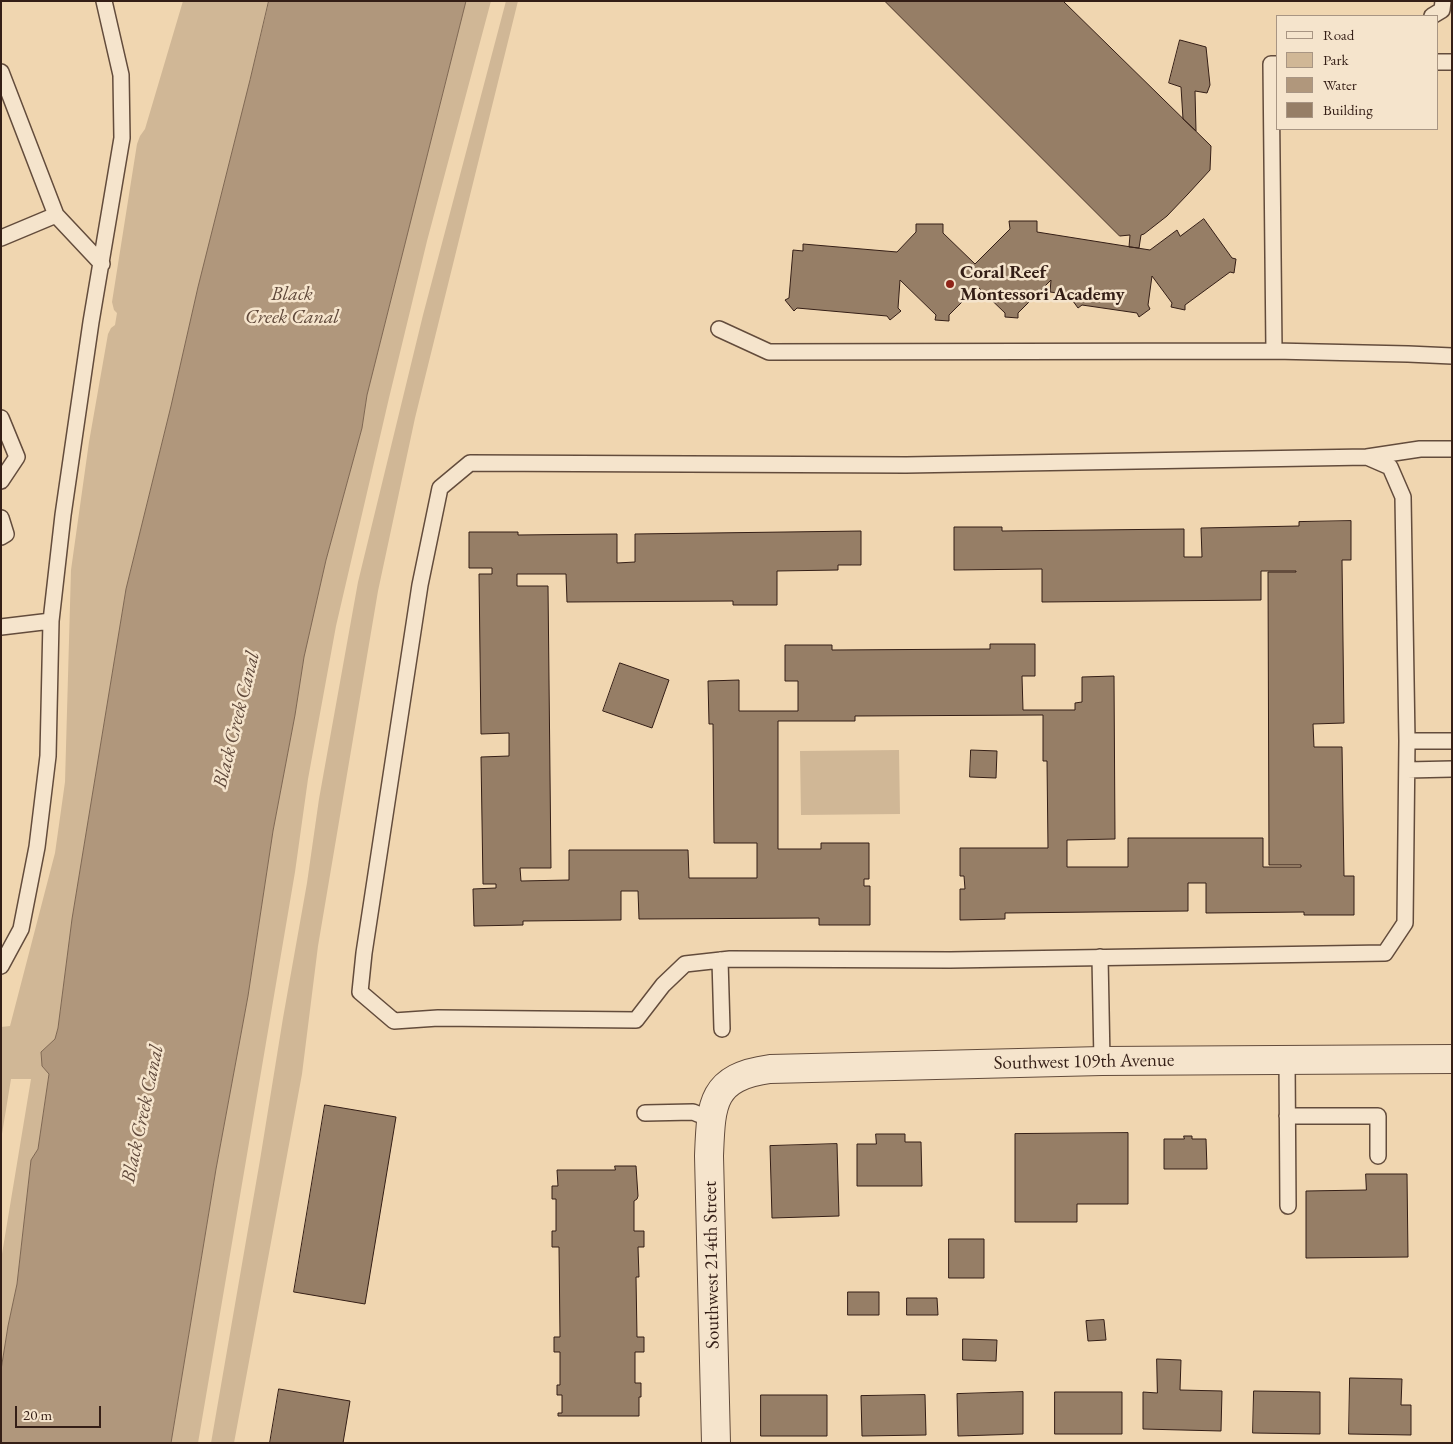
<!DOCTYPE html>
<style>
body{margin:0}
#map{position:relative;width:1453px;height:1444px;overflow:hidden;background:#f0d6b0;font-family:"EB Garamond",serif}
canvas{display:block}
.frame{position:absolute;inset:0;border:2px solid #341e16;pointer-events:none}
.legend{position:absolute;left:1276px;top:15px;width:162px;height:115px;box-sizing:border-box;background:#f5e4cc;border:1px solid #a89583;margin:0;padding:6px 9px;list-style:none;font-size:15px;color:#341e16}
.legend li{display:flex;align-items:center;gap:10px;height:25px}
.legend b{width:25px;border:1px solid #a89583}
.scale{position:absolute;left:15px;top:1406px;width:86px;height:22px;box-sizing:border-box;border:2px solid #341e16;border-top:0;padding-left:6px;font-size:15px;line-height:18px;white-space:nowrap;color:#341e16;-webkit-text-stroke:4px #f5e4cc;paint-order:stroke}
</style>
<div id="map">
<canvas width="1453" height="1444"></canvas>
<div class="frame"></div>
<ul class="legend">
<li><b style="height:6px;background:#f5e4cc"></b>Road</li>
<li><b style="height:14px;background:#d0b796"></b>Park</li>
<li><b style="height:14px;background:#b0977c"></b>Water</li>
<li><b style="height:14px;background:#967e66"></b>Building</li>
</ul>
<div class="scale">20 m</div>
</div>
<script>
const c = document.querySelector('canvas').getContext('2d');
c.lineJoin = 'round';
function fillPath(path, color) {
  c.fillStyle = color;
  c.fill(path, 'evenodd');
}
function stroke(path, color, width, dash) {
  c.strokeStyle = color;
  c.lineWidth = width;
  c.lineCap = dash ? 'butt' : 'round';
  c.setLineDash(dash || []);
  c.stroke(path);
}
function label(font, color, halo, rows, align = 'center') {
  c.font = font + ' "EB Garamond",serif';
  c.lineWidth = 5;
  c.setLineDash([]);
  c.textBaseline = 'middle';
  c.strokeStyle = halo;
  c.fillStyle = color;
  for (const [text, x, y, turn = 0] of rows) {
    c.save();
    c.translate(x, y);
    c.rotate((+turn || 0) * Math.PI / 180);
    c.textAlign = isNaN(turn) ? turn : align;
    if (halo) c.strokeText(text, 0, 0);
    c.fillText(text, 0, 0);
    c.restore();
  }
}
fillPath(new Path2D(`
 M183,1H269L250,80L198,287L171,406L126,589L72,919L58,1028L55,1039L41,1052L42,1066L49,1073L38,1149L31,1160L17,1284L8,1326L1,1370V1260L31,1079H11L1,1140V1027L10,1026L55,853L65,782L71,570L89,442L108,334L111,328L115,325L117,313L114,310L112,302L137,144L140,136L145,129Z
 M466,1H491L427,241L389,398L336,626L308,779L295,872L198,1443H171L216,1169L248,996L273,831L295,715L304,657L326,560L362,428L367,395Z
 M506,1H518L415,418L378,591L318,946L302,1074L234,1443H211L260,1160L283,1018L307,883L319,799L358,582L423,315Z
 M899,750L900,814L801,815L800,751Z`), '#d0b796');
const water = new Path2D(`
 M269,1H466L367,395L362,428L326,560L304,657L295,715L273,831L248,996L216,1169L171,1443H1V1370L8,1326L17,1284L31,1160L38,1149L49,1074L42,1066L41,1052L55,1039L58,1028L72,919L126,589L171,406L198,287L250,80Z`);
fillPath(water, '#b0977c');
stroke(water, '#7e6753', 1);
const building = new Path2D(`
 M885,1H1063L1211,146L1210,170L1188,194L1167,216L1144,234L1141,235L1139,248L1129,247L1130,235L1120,236Z
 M1180,40L1206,47L1210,85L1207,93L1195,91L1196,131L1183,119L1181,87L1169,83Z
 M1204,219L1232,258L1236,259L1234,273L1230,272L1185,305V310L1171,307L1172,303L1152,276L1148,305L1150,309L1139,317L1137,313L1082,305L1078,308L1070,297L1072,295L1050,292L1051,280L1018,313V318L1005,317V313L979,288H976L949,315V321L935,320L936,315L900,280L898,308L901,311L890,320L887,316L797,308L794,311L785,300L789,298L793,250L803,251V244L897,252L916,232V224H943V233L975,264L1010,229L1009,221H1037V232L1150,250L1177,230L1180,236Z
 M1351,521V560H1342L1344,723L1313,724L1314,747H1342L1344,876H1354V915H1304V912L1206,913V883H1188V911L1005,913V919L960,920V889H965L964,876H960V848H1048L1047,761H1043V715L855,716V721H778V849H821V843H869V879H864V886H870V925H819V918L639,919L638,891H621V920L523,921V925L474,926L473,889L496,888V884H483L481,757L509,756V733L481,734L479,574H492V568H469V532H518V535L617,534V563L635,562V534L861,531V565H838V570L777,571V605H733V601L567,602L566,574H517V586H548L551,868H520L521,881L569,880V850H688L689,878H757V843H714L713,724H709L708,681L739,680V711H798V681H785V645H832V650L990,649V644H1035V676H1022L1023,710H1075V703L1082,702V677L1114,676L1115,839L1067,840V867H1128V838H1263V867H1301V865H1269L1268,572H1296V571H1261V600L1042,602V569L954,570V527H1002V531L1184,529V557H1202L1201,528L1299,526V522Z
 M620,663L669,680L652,728L603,711Z
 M971,750L997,751L996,778L970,777Z
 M325,1105L396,1117L365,1304L294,1292Z
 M1128,1133V1204H1077V1222H1015V1134Z
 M876,1134H905V1142H921L922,1186H857V1144H876Z
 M1184,1136H1192V1139H1206L1207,1169H1164V1139H1184Z
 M837,1144L839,1216L772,1218L770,1146Z
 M615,1166H636L638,1196L637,1199L634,1201V1231H644V1247H638L639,1277H636L637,1337H644V1352H635V1383H641V1397H639V1416H558V1413H562V1395H557V1385H560V1352H554V1337H560L559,1247H552V1231H556V1199H552V1186H558L557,1170H615Z
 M1366,1174H1407L1408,1257L1306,1258V1191L1366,1190Z
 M949,1239H984V1278H949Z
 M848,1292H879V1315H848Z
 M907,1298H937L938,1315H907Z
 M1104,1320L1106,1340L1088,1341L1086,1321Z
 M963,1339L997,1340L996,1361L963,1360Z
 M1157,1359L1181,1360L1180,1390L1222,1391L1221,1431L1143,1429V1392L1157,1393Z
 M1350,1378L1402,1379L1401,1405H1411V1435L1349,1434Z
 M279,1389L350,1401L343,1443H270Z
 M1254,1391L1320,1392V1434L1253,1433Z
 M1023,1392V1434L958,1436L957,1394Z
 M1055,1392H1122V1434H1055Z
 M761,1395H827V1436H761Z
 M925,1395L926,1435L862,1436L861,1396Z`);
fillPath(building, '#967e66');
stroke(building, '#341e16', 1);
const service = new Path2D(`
 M1432,16L1442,10L1443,1
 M1437,62H1452
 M1,72L56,215L102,264
 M1,238L56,215
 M719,329L769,352L1274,351L1408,354L1452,356
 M1274,351L1271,64H1277
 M1,418L17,457L1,481
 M1367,457L1390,467L1403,497L1407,741L1405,923L1385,953L950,960L730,959L685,964L663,985L636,1020L438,1018L394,1021L360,992L364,953L420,585L440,488L470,463L906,465Z
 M1367,457L1420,449H1452
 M1,518L6,534L1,537
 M1,627L51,621
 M1407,741H1452
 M1407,770L1452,769
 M1100,957L1102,1061
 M720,960L722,1029
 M1,966L21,929L37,847L48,756L51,621L63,515L91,322L122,138L121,75L104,1
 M1287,1060L1288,1206
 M645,1113L693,1112L710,1119
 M1287,1116H1378V1156`);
const minor = new Path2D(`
 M716,1443L709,1156C711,1104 711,1077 770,1069L1102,1061L1452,1059`);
stroke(service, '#634c3c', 18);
stroke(minor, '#634c3c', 30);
stroke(service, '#f5e4cc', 15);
stroke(minor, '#f5e4cc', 28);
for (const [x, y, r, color] of [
 [950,284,5,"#8f2418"]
]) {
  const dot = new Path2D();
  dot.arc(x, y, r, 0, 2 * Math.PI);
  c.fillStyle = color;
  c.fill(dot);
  stroke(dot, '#f5e4cc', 2);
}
label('bold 19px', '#341e16', '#f5e4cc', [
 ["Coral Reef",960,273],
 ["Montessori Academy",960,295]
], 'left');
label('19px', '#341e16', '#f5e4cc', [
 ["Southwest 109th Avenue",1084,1062,-1],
 ["Southwest 214th Street",712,1265,-91]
]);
label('italic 20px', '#5f483a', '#f5e4cc', [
 ["Black",292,295],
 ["Creek Canal",292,318],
 ["Black Creek Canal",237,720,-76],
 ["Black Creek Canal",143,1114,-78]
]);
</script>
